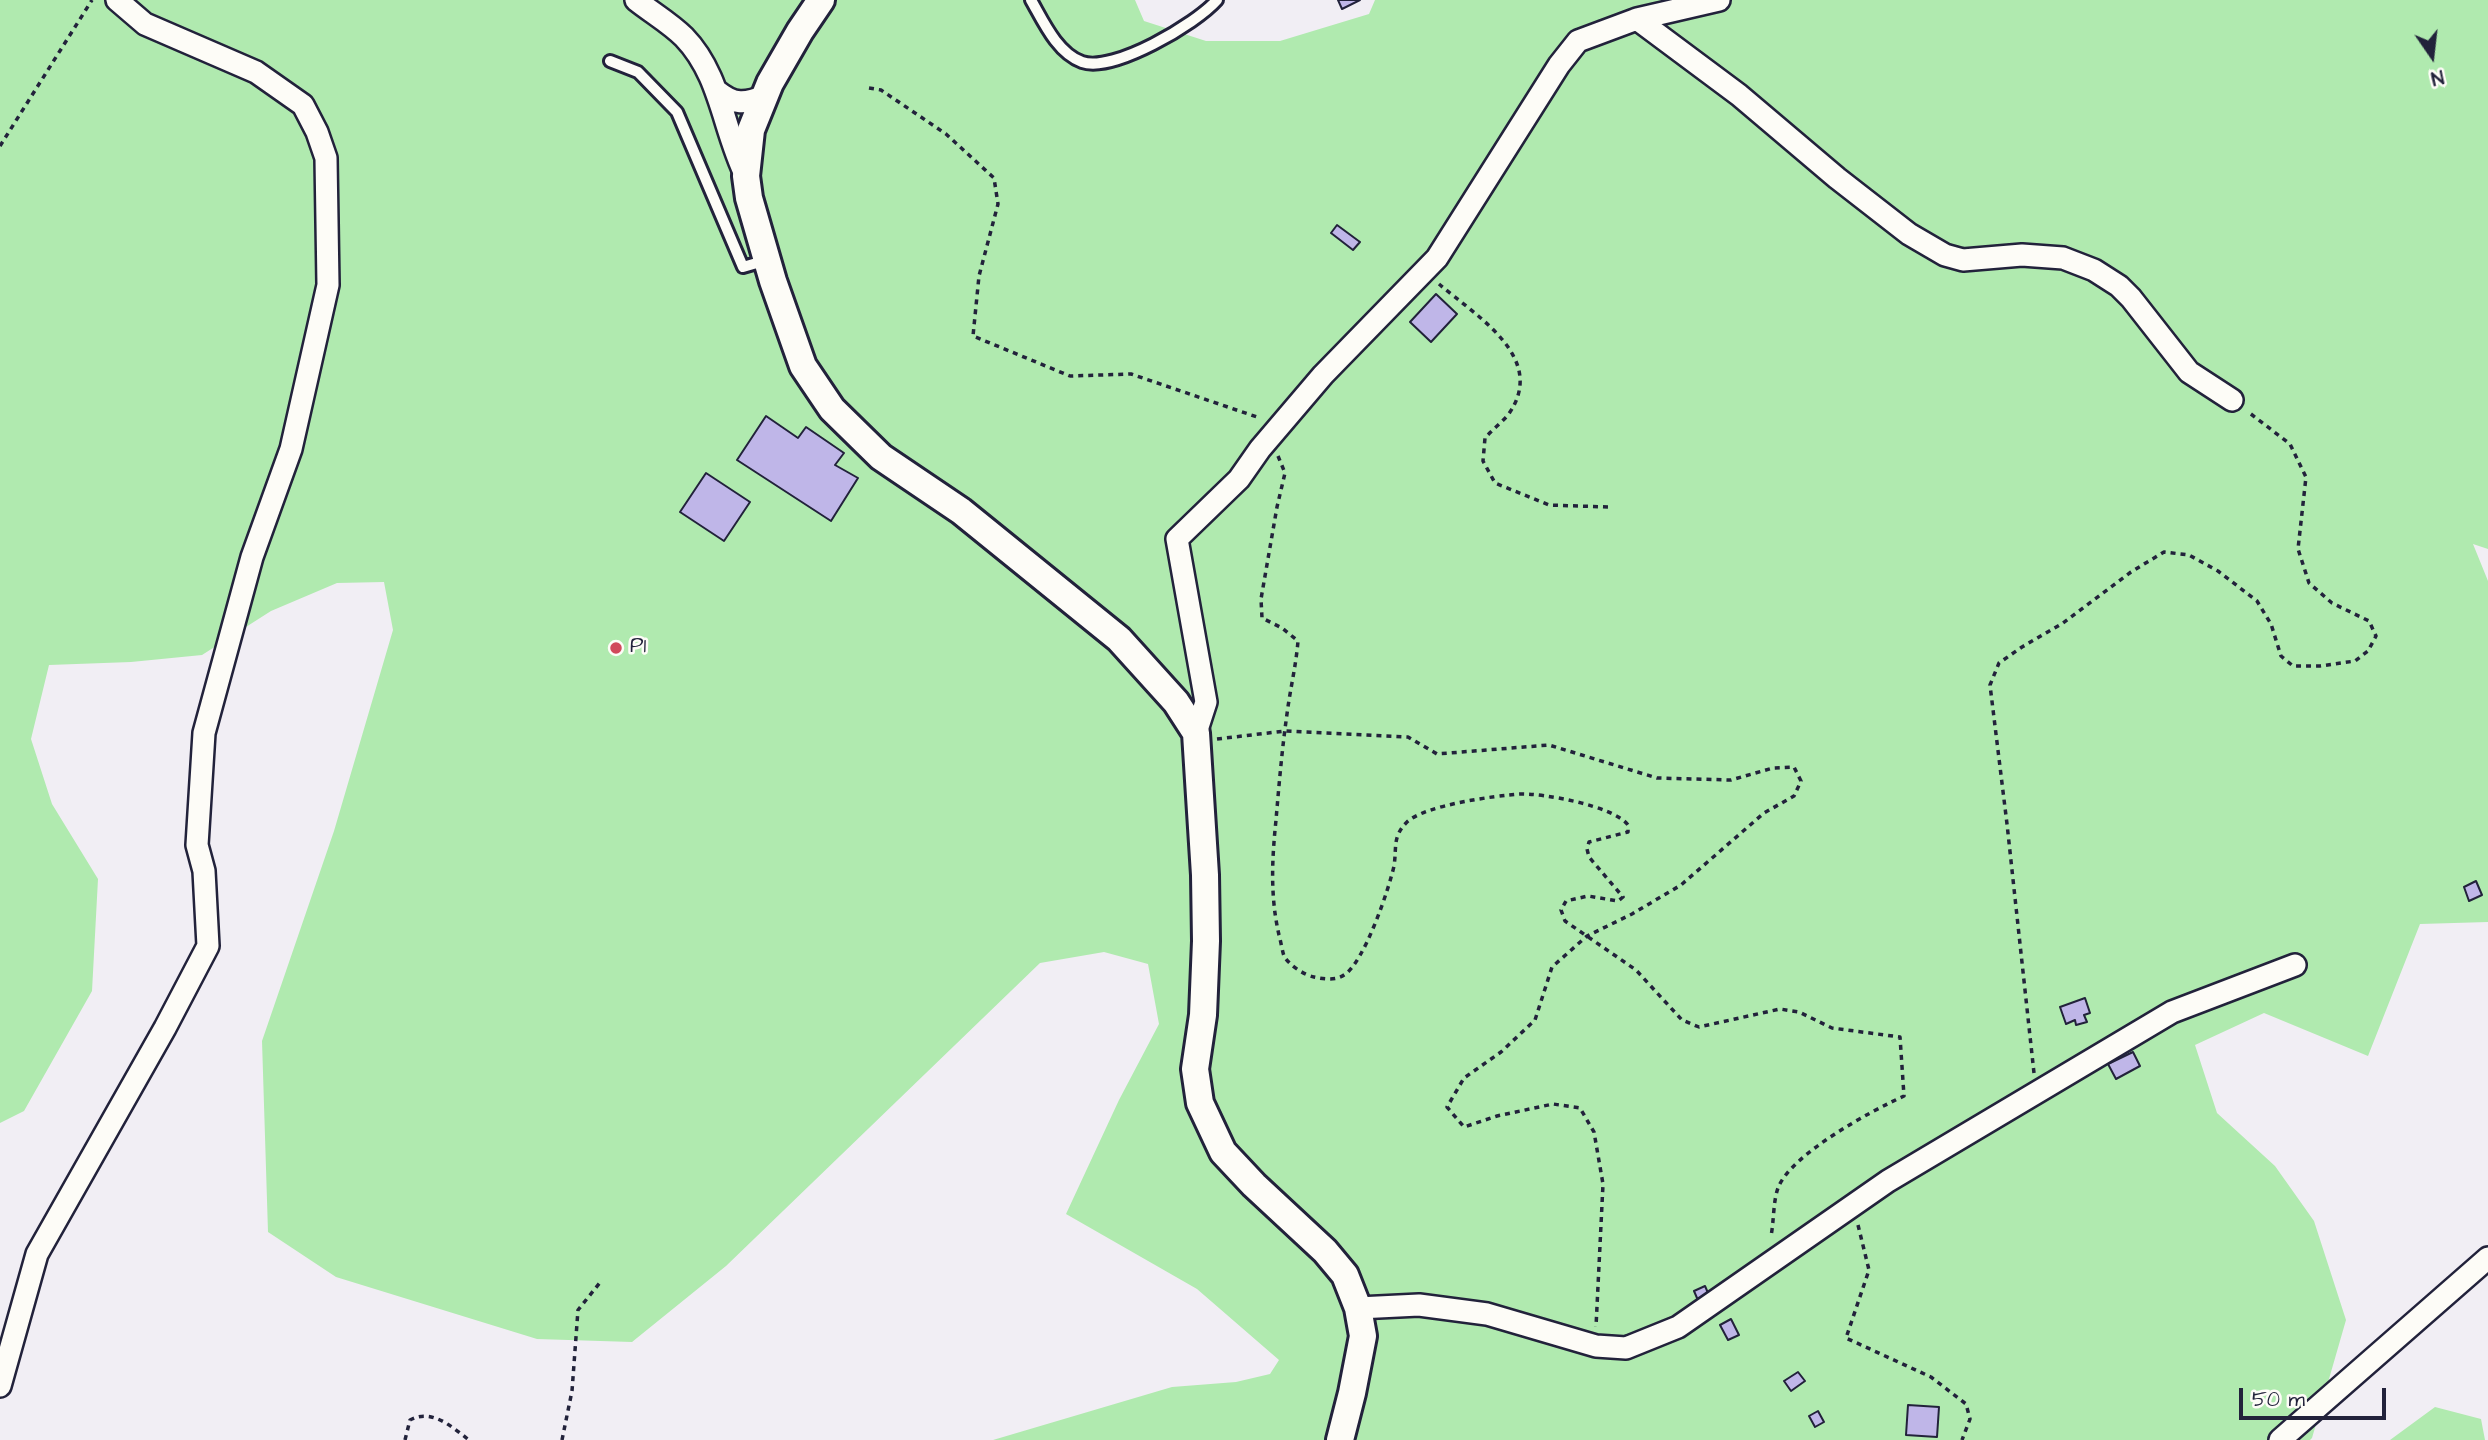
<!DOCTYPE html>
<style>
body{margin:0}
#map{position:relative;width:2488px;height:1440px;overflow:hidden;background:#f1eef4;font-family:"Architects Daughter",sans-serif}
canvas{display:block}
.north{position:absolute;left:2397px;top:21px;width:70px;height:70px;-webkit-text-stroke:5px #fdfcf7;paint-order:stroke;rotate:166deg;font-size:19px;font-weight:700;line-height:28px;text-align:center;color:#22223b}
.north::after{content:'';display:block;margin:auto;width:24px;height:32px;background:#22223b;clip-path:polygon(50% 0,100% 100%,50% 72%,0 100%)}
.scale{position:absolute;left:2239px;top:1388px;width:147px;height:32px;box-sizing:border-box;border:4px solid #22223b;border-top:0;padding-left:9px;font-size:21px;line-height:24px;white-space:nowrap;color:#22223b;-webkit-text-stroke:5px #fdfcf7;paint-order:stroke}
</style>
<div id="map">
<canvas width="2488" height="1440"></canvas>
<div class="north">N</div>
<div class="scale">50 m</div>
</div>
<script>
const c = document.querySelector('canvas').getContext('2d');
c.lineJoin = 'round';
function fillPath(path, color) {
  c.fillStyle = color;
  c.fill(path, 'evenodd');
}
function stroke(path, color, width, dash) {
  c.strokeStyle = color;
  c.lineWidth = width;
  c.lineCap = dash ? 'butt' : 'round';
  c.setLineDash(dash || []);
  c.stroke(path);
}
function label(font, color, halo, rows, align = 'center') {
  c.font = font + ' "Architects Daughter",sans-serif';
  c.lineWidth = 5;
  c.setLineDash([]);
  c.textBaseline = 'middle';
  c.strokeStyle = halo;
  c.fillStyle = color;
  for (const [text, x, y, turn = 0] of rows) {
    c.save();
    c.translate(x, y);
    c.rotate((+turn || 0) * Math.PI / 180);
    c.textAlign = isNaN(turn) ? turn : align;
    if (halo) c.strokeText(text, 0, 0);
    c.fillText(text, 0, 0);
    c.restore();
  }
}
fillPath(new Path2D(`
 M0,0H1135L1144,21L1206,41H1280L1369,14L1375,0H2488V549L2473,544L2488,581V922L2420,924L2368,1056L2264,1013L2195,1045L2217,1113L2275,1166L2314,1221L2346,1320L2312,1438L2310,1440H993L1172,1387L1236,1382L1270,1374L1279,1360L1197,1289L1066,1214L1119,1100L1159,1024L1148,964L1104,952L1040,963L726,1266L632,1342L537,1339L336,1277L268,1232L262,1041L334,831L393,630L384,582L337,583L271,611L202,655L131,662L49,665L31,739L52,804L98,879L92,991L24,1111L0,1123Z
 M2435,1407L2481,1419L2485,1440H2390Z`), '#b0eaaf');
const building = new Path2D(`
 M1338,0H1360L1342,9Z
 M1337,225L1360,242L1353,250L1331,233Z
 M1436,294L1457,314L1431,342L1410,322Z
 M766,416L798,438L806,427L844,453L835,465L858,478L831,521L737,460Z
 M706,473L750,502L724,541L680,512Z
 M2476,881L2482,895L2469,901L2464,887Z
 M2085,998L2090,1013L2084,1015L2087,1022L2076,1025L2075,1020L2066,1024L2060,1007Z
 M2133,1052L2140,1066L2116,1079L2108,1064Z
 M1705,1286L1711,1300L1700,1305L1694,1291Z
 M1731,1319L1739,1335L1728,1340L1720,1325Z
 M1798,1372L1805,1381L1791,1391L1784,1381Z
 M1908,1405L1939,1407L1937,1437L1906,1435Z
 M1818,1411L1824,1422L1815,1427L1809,1416Z`);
fillPath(building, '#bfb6e8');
stroke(building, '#22223b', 2);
const service = new Path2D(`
 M1031,0C1043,21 1057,53 1082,62C1113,73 1196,24 1217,0
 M610,61L638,72L677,112L743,267L767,260`);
const minor = new Path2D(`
 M636,0C651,12 670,23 684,37C721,75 723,130 746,176
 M1637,19L1739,95L1837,178L1909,234L1945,255L1963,260L2022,255L2063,258L2094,270L2119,286L2131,298L2189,372L2232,400
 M717,91C734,105 745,104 765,96
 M1196,733L1206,702L1177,539L1239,479L1260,449L1323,375L1437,258L1559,65L1578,41L1637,19L1719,0
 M1358,1308L1419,1305L1487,1314L1596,1346L1626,1348L1678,1327L1888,1181L2172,1012L2295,965
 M0,1386L37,1254L165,1028L208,946L204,871L197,845L204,733L252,557L291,449L328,285L326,158L317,132L303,105L256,72L145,24L117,0
 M2280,1440L2488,1258`);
const tertiary = new Path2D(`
 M821,0L800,31L770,83L751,130L746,176L749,198L773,281L803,366L832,409L881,457L961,511L1119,639L1176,702L1196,733L1205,875L1206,941L1203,1015L1195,1069L1200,1103L1223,1152L1254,1185L1325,1251L1345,1275L1358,1308L1363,1336L1352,1393L1340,1440`);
stroke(service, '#22223b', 16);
stroke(minor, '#22223b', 26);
stroke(tertiary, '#22223b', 32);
stroke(new Path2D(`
 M869,88L881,90L946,134L994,178L998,204L979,276L973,336L1070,376L1131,374L1260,418
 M0,146L92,0
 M1439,284C1476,316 1549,358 1508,415C1501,423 1492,430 1485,438L1483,461L1495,483L1549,505L1608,507
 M1278,456L1285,473L1277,507L1261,599L1262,618L1282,628L1298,641C1296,666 1290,690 1287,714C1282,749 1279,785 1276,820C1272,859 1270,896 1279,935C1281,942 1282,950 1284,956C1289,965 1304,975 1314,977C1323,979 1336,981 1344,975C1364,963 1389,889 1394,866C1397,847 1392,837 1407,822C1425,805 1494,796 1519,794C1543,793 1614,806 1628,825V832L1589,842L1587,849L1589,857L1623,897L1618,901L1588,896L1566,901L1561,910L1565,921L1636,970L1682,1020L1699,1027L1780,1009L1799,1012L1832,1028L1900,1037L1904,1096C1871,1111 1791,1154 1778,1188C1773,1202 1774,1221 1771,1236
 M1217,739L1285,731L1408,737L1437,754L1549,745L1657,778L1731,780L1773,768L1794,767L1801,781L1794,796L1764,813L1681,885L1632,914L1587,936L1552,967L1535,1020L1501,1052L1464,1078L1447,1107L1464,1127L1497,1116L1553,1104L1580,1108L1594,1132L1603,1184L1596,1327
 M2034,1073L2007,824L1990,685L1999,663L2022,647L2063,623L2131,572L2164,552L2189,555L2218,571L2257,601L2271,624L2281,656L2293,666H2320L2355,661L2368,651L2376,636L2369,621L2332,603L2309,583L2298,549L2306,477L2290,444L2247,411
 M1858,1225L1869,1270L1846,1338L1931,1377L1966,1404L1970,1419L1962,1440
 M405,1440L410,1420C432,1408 452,1427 469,1440
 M562,1440L572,1391L578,1310L602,1280`), '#22223b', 3.5, [5, 5]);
stroke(service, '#fdfcf7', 10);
stroke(minor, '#fdfcf7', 21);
stroke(tertiary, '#fdfcf7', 26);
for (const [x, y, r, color] of [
 [616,648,7,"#d1495b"]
]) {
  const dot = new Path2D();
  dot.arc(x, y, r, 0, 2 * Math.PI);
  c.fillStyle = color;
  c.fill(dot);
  stroke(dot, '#fdfcf7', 2.5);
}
label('21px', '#22223b', '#fdfcf7', [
 ["P1",630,648]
], 'left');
</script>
